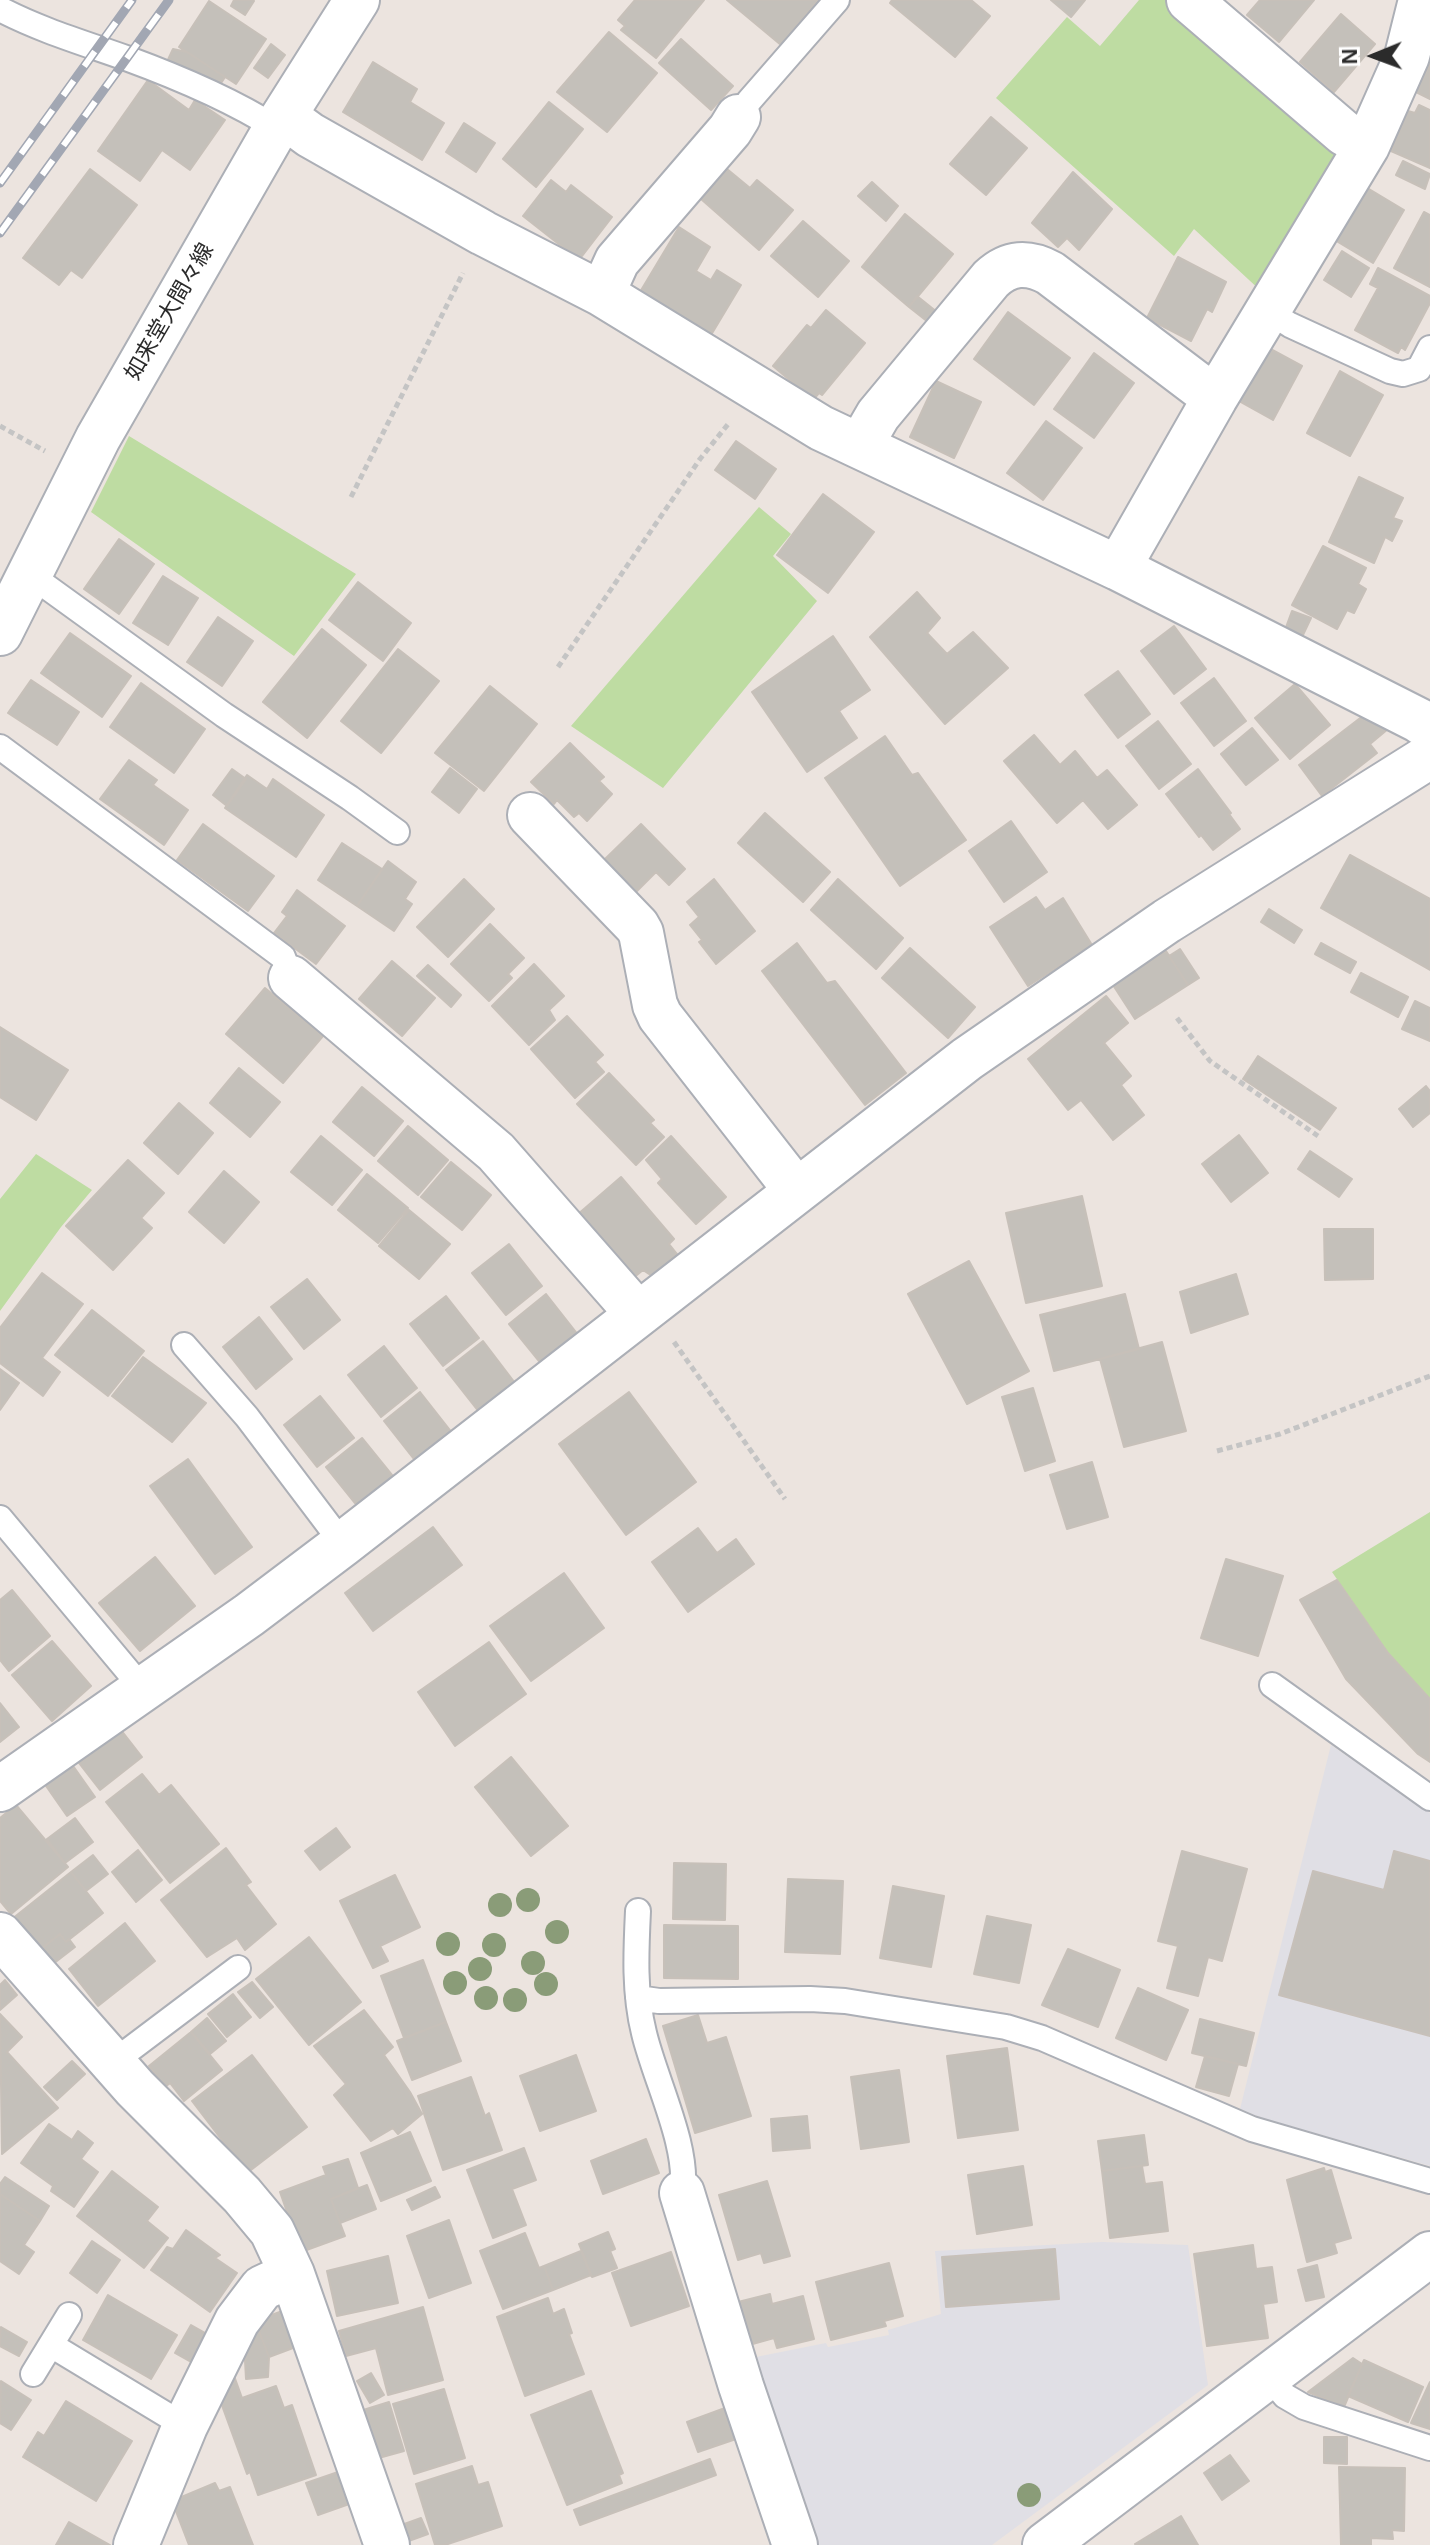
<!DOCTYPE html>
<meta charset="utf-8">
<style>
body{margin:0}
#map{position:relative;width:1430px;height:2545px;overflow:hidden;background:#ece4df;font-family:Arial,sans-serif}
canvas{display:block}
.north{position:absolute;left:1334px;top:16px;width:80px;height:80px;-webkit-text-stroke:6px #fff;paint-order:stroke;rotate:269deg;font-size:22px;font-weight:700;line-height:32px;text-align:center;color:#2b2b2b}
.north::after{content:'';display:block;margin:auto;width:28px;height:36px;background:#2b2b2b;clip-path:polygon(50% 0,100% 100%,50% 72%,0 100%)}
</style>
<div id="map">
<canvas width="1430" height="2545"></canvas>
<div class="north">N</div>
</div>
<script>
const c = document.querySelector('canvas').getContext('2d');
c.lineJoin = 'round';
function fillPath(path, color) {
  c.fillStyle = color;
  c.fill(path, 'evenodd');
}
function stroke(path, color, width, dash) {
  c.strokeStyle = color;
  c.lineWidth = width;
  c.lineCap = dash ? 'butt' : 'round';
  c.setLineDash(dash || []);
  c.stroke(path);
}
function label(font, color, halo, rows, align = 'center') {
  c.font = font + ' Arial,"Noto Sans JP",sans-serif';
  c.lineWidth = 6;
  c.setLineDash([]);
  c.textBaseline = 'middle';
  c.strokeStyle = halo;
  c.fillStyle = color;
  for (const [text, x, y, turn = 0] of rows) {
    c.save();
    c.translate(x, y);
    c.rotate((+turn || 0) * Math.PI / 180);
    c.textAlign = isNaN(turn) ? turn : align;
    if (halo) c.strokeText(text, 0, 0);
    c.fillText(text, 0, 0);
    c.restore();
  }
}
fillPath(new Path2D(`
 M1331,1745L1430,1813V2166L1262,2118L1240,2109Z
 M1102,2242L1188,2245L1208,2385L992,2545H809L746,2359L826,2343L828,2347L889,2335L888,2330L941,2314L935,2251Z`), '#e0dfe5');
fillPath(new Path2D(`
 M1139,0H1170L1329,133L1339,157L1262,292L1194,229L1174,256L996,98L1067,17L1100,46Z
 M129,436L356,574L294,656L91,512Z
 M759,507L791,534L773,556L817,601L663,788L571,726Z
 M36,1154L92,1190L61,1227L0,1311V1199Z
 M1430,1512V1699L1388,1653L1332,1572Z`), '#bedca2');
const building = new Path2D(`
 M234,0H253L254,1L245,15L231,6Z
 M635,0H704L656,58L621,30L625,26L618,20Z
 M727,0H818L781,45Z
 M892,0H971L990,16L955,57L890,3Z
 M1051,0H1085L1071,17Z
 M1260,0H1314L1279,42L1247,15Z
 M209,1L266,39L236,84L179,47Z
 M1341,14L1375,44L1334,92L1300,62Z
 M609,32L657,73L607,132L557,92Z
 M681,39L733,86L711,110L659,63Z
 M271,44L285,55L268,78L254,68Z
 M173,49L187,52L225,77L218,88L165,66Z
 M373,62L417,89L410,102L444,123L422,160L343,112Z
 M1430,64V99L1416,92Z
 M148,80L189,110L195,100L225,120L190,170L162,150L140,181L98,151Z
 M549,102L583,129L536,187L503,159Z
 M1419,105L1430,110V168L1391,151L1408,111L1415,113Z
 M991,117L1027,148L986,195L950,164Z
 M464,123L495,143L476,172L446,152Z
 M1403,161L1430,174L1425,189L1396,175Z
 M90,169L137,205L82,278L71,270L59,285L23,258Z
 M727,169L750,188L757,180L793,210L759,250L701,199Z
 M1073,172L1112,209L1079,250L1067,238L1058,247L1032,223Z
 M551,180L566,192L571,185L612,217L579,260L523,216Z
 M872,182L898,206L886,221L858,196Z
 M1364,186L1404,210L1373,263L1333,239Z
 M1424,212L1430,215V287L1394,268Z
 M905,214L953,254L909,307L862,267Z
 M803,221L849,261L818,297L771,256Z
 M679,227L710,247L696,271L711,280L717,270L741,285L711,335L640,292Z
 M1342,251L1369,268L1351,297L1324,280Z
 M1178,257L1226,282L1212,312L1207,309L1191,341L1147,318Z
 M1378,268L1430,296V303L1405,350L1401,347L1398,353L1355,330L1378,288L1370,284Z
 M917,296L937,312L928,322L909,307Z
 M826,310L865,343L822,395L819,393L813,400L773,366L807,325L811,328Z
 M1008,312L1070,358L1034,405L974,359Z
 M1265,346L1302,366L1273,420L1237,400Z
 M1094,353L1134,383L1094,438L1054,409Z
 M1340,371L1383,395L1350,456L1307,433Z
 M936,381L981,402L954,458L910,437Z
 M1046,421L1082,448L1043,500L1007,473Z
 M736,441L776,469L755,499L715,470Z
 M1359,477L1403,498L1393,518L1402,521L1392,541L1385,537L1374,563L1329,542Z
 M823,494L874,532L828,593L777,555Z
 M119,539L154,564L119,614L84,589Z
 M1323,546L1366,568L1358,584L1366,589L1354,613L1347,610L1337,629L1292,605Z
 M163,576L198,598L168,645L133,623Z
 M358,582L411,623L383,661L329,620Z
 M917,592L940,618L927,633L947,654L973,632L1008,668L945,724L870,637Z
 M1292,611L1311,618L1302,637L1285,630Z
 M218,617L253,641L222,686L187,662Z
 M1174,626L1206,669L1174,694L1141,651Z
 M322,629L366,665L307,738L263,702Z
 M70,633L131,676L102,717L41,673Z
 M833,636L870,690L839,711L857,738L807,772L752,692Z
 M398,649L439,681L381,753L341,721Z
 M1118,671L1150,714L1118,738L1085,695Z
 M1214,678L1246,721L1214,746L1181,703Z
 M31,680L79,712L57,745L8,713Z
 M141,683L205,729L174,773L110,727Z
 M1295,684L1330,725L1290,759L1255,718Z
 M490,686L537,724L484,791L435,753Z
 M1368,712L1388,729L1370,744L1377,753L1322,796L1299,765Z
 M1158,721L1191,764L1159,789L1126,746Z
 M1252,728L1278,760L1246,785L1221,754Z
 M1034,735L1060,765L1075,751L1097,778L1107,770L1137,805L1108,829L1083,800L1057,823L1004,761Z
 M885,736L912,775L918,773L966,840L900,886L825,778Z
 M570,743L604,777L599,781L612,794L587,821L579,813L574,817L557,800L554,804L531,782Z
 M129,760L157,780L153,785L188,810L164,845L100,799Z
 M450,768L477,789L459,813L432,792Z
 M232,769L246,779L227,806L213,795Z
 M1198,769L1231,813L1229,814L1240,829L1213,850L1201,835L1199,837L1166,794Z
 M247,775L267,789L273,779L324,815L296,857L225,808Z
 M765,813L830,872L803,902L738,843Z
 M1011,821L1047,872L1004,902L969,851Z
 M203,824L274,876L248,911L177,860Z
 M641,824L685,869L669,885L656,872L635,893L604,860Z
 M342,843L382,869L357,906L318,880Z
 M1350,855L1430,899V970L1321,908Z
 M388,861L416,882L405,899L412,904L394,931L357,906Z
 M464,879L494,909L448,957L417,927Z
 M714,879L755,931L716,964L699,942L702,940L690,925L699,917L687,902Z
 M838,879L903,938L876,969L811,910Z
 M297,890L345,926L316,964L274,933L287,916L282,912Z
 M1036,897L1045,910L1063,898L1092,945L1028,986L990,927Z
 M1269,909L1302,930L1294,943L1261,922Z
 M490,924L524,958L508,974L512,978L489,1001L451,964Z
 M797,943L827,983L835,981L906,1073L865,1105L762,971Z
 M1321,943L1356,962L1350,973L1315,954Z
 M910,948L975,1007L948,1038L882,978Z
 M1180,949L1199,978L1188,985L1169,956Z
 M1166,951L1188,985L1135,1019L1113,985Z
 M392,961L435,998L402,1036L359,999Z
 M534,964L564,996L549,1010L555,1020L529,1045L492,1006Z
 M428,965L461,995L451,1007L417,976Z
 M1361,973L1408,997L1398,1017L1351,992Z
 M265,988L323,1036L283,1083L226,1034Z
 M1106,996L1128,1023L1104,1043L1131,1076L1121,1085L1144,1115L1113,1140L1081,1100L1068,1110L1028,1059Z
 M1415,1001L1430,1008V1041L1402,1029Z
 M567,1016L603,1055L595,1062L604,1072L575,1098L531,1049Z
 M0,1027L68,1070L36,1120L0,1097Z
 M1258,1056L1336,1108L1320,1130L1243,1079Z
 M239,1068L280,1102L250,1137L210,1103Z
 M609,1073L654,1120L650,1123L664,1137L636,1165L577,1104Z
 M1426,1086L1430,1091V1113L1413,1127L1399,1109Z
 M362,1087L403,1121L374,1156L333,1122Z
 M179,1103L213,1133L178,1174L144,1143Z
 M408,1126L448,1160L418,1195L378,1161Z
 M1239,1135L1268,1173L1231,1202L1202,1164Z
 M321,1136L362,1170L332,1205L291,1172Z
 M671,1136L726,1197L696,1224L658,1183L662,1179L646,1160Z
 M1310,1151L1352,1179L1339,1197L1298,1169Z
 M128,1160L164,1193L141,1218L152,1228L113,1270L66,1226Z
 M451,1162L491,1195L462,1230L421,1197Z
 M224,1171L259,1202L224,1243L189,1212Z
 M367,1174L408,1208L378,1243L338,1210Z
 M621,1177L674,1239L669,1244L677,1254L652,1276L643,1270L632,1279L577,1215Z
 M1082,1196L1102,1286L1026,1303L1006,1213Z
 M409,1210L450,1244L419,1279L379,1246Z
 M1324,1229H1373V1279L1325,1280Z
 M509,1244L542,1286L506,1315L472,1273Z
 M969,1261L1029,1371L967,1404L908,1294Z
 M42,1273L83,1304L42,1358L60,1372L43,1396L0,1363V1328Z
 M1236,1274L1248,1314L1191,1333L1180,1292Z
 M307,1279L340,1320L304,1349L271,1307Z
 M546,1294L579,1336L543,1366L509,1324Z
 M1125,1294L1139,1349L1054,1371L1040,1315Z
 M446,1296L479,1338L443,1366L410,1324Z
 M92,1310L144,1351L108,1396L55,1355Z
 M259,1317L292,1359L256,1389L223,1347Z
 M483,1341L515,1383L479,1412L446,1370Z
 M1162,1342L1186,1431L1124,1447L1100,1359Z
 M384,1346L417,1388L381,1417L348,1375Z
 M143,1357L206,1403L172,1442L112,1396Z
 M0,1369L19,1383L0,1410Z
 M1033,1388L1055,1461L1025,1471L1002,1397Z
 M420,1392L453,1434L417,1463L384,1421Z
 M629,1392L696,1482L626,1535L559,1444Z
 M320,1396L354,1438L317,1467L284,1425Z
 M362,1438L396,1480L359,1508L326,1467Z
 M188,1459L252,1547L215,1574L150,1486Z
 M1092,1462L1108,1517L1067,1529L1050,1475Z
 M433,1527L462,1565L373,1631L345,1593Z
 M698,1528L717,1553L736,1539L754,1564L688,1612L652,1562Z
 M155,1557L195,1606L140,1651L99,1603Z
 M1226,1559L1283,1576L1258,1656L1201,1638Z
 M564,1573L604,1628L531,1681L490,1626Z
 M1337,1580L1388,1653L1430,1699V1762L1418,1754L1346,1679L1300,1600Z
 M12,1590L50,1636L9,1671L0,1660V1600Z
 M52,1641L91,1686L52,1721L12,1675Z
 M489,1642L526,1694L455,1746L418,1692Z
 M0,1703L19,1727L0,1742Z
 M121,1730L142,1757L100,1790L79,1763Z
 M511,1757L568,1826L531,1856L475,1787Z
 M71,1763L95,1797L67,1816L44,1783Z
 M142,1774L159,1795L171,1785L219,1844L170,1883L106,1802Z
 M16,1805L68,1867L11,1914L0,1901V1818Z
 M75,1818L93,1842L65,1863L47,1839Z
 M336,1828L350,1847L320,1870L305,1851Z
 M226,1848L251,1882L246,1885L276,1924L245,1950L237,1938L207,1957L161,1900Z
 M138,1850L162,1880L136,1902L112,1872Z
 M1182,1851L1247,1869L1222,1961L1208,1957L1198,1996L1167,1988L1178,1946L1158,1941Z
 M1394,1851L1430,1861V2036L1279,1995L1313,1871L1384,1890Z
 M93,1855L108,1874L86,1891L71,1872Z
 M674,1863L726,1864L725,1920L673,1919Z
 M71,1872L103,1913L66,1942L60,1934L37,1952L12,1919Z
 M395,1875L420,1927L380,1946L388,1961L373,1968L340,1901Z
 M788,1879L843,1881L840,1954L785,1952Z
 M893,1886L944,1896L931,1967L880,1958Z
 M987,1916L1031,1925L1019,1983L974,1974Z
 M125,1923L155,1961L98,2006L69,1969Z
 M664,1925L738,1926V1979L664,1978Z
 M60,1934L66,1942L69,1939L75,1947L53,1964L41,1949Z
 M309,1937L361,2002L309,2045L256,1979Z
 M1068,1949L1120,1970L1098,2027L1042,2005Z
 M423,1960L446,2022L404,2038L381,1976Z
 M5,1980L17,1995L0,2010V1985Z
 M252,1982L273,2007L260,2018L238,1992Z
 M1138,1988L1188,2010L1166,2060L1116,2038Z
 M233,1994L251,2017L227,2037L208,2014Z
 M364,2010L393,2047L384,2055L410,2092L422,2114L398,2134L393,2128L371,2141L334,2095L346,2084L314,2046Z
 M0,2014L22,2037L7,2052L58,2108L2,2154Z
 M698,2015L707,2043L726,2037L751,2116L695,2133L663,2026Z
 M207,2018L226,2041L210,2054L191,2032Z
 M1200,2019L1254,2033L1246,2066L1192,2053Z
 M446,2022L461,2061L412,2080L397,2041Z
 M191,2032L222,2070L184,2101L170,2083L165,2087L149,2066Z
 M1007,2048L1018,2130L958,2138L947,2056Z
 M252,2055L307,2127L247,2173L192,2101Z
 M576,2055L596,2111L540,2131L520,2076Z
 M1205,2056L1238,2064L1229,2096L1196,2087Z
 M72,2061L85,2074L57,2100L44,2087Z
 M899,2070L909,2142L861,2149L851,2077Z
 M471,2077L485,2116L489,2113L502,2150L443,2170L418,2096Z
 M807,2116L810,2148L773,2151L771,2119Z
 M49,2124L72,2140L78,2131L93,2143L81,2159L98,2172L74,2207L51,2191L53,2186L21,2163Z
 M410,2132L431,2181L381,2201L361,2153Z
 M1144,2135L1148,2165L1102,2171L1098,2141Z
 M646,2139L659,2173L603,2194L591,2161Z
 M524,2148L536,2180L512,2189L526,2225L493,2238L467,2170Z
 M348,2159L358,2188L331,2199L345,2236L301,2252L280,2192L326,2175L323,2167Z
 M1023,2166L1032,2225L977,2234L968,2175Z
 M1142,2166L1145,2184L1162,2182L1168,2231L1110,2238L1102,2171Z
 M1324,2168L1325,2172L1331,2170L1351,2238L1334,2243L1337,2253L1307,2262L1287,2180Z
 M112,2171L158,2207L147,2221L168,2238L144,2268L77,2216Z
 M5,2177L49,2206L40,2221L0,2194V2184Z
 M767,2181L790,2256L764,2263L761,2253L738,2260L719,2195Z
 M367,2185L376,2209L340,2223L331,2199Z
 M435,2187L440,2197L412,2210L407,2200Z
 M0,2194L40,2221L24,2245L34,2252L19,2274L0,2261Z
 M449,2220L471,2283L429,2298L407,2236Z
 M186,2230L220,2255L215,2258L237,2273L210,2312L151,2270L167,2247L173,2249Z
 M608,2232L615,2249L610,2251L617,2268L592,2277L579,2244Z
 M525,2233L539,2268L544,2266L553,2290L503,2309L480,2251Z
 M92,2241L120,2260L97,2293L70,2273Z
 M1253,2245L1256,2269L1272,2267L1277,2302L1263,2304L1268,2338L1207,2346L1194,2254Z
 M1055,2249L1059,2299L946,2307L942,2257Z
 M581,2251L591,2275L553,2290L544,2266Z
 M671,2252L689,2306L631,2326L612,2273Z
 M388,2256L398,2303L337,2316L327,2271Z
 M889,2263L903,2316L884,2321L886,2326L831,2340L816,2282Z
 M1317,2265L1324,2297L1306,2301L1298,2270Z
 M770,2294L772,2304L803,2296L814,2339L777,2348L774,2338L749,2345L738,2302Z
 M108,2295L177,2335L151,2379L83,2340Z
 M548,2298L553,2314L564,2309L572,2333L569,2334L584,2374L525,2396L497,2317Z
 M423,2307L443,2380L388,2395L376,2348L346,2356L339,2331Z
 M288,2309L301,2345L269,2357L255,2321Z
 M255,2321L269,2357L268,2377L246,2379L244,2342Z
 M191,2325L207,2334L191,2362L175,2353Z
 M1,2327L27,2342L19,2356L0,2346Z
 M1353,2358L1362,2364L1344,2407L1308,2392Z
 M1364,2360L1423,2387L1408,2422L1348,2396Z
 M233,2373L242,2398L276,2386L284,2408L292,2405L316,2475L258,2495L250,2472L247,2474L220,2400Z
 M371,2373L384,2395L370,2403L357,2381Z
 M1,2381L31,2400L11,2430L0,2423Z
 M1430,2382V2429L1411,2423Z
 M444,2389L465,2458L414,2474L393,2404Z
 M591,2391L623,2473L619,2475L622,2483L567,2505L531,2415Z
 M66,2401L132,2441L96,2501L23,2457L38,2432L44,2436Z
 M389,2402L404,2451L375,2459L360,2411Z
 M725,2408L736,2439L698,2452L687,2422Z
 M1324,2437H1347V2464L1324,2463Z
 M1230,2455L1249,2481L1222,2500L1204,2473Z
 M710,2459L716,2475L580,2525L574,2510Z
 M472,2466L478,2485L488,2482L502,2526L445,2545H435L416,2484Z
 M1339,2467L1405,2468L1404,2531L1392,2530L1393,2539L1371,2538V2545H1341Z
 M341,2471L352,2503L318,2515L306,2483Z
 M215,2483L219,2491L230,2487L253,2545H189L172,2501Z
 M1181,2516L1198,2545H1136L1135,2544Z
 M421,2518L428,2534L403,2543L396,2527Z
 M69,2522L110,2545H56Z`);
fillPath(building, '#c4c0ba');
stroke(building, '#c7c0b9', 2);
const service = new Path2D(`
 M0,9C40,30 84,43 126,58C175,76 232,100 276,128
 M738,117L749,101L837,0
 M1268,311L1290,325L1390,371L1403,374L1419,369L1430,348
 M29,574L224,715L350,798L397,832
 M0,747L283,957L291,978
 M184,1345L247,1417L343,1544
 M0,1518L143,1689
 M1272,1685L1430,1798
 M638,1911C636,1952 634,1993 644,2033C655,2080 690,2148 682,2193
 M638,1998L659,2001L810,1999L845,2001L1006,2027L1042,2038L1252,2129L1430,2181
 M112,2063L238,1968
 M51,2345L185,2426
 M33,2374L69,2315
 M1270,2378L1285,2396L1304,2407L1430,2448`);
const minor = new Path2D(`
 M1189,0L1344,133L1367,146
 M284,116L310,135L483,233L602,294L821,428L1118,568L1418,720L1430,728
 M602,294L617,261L730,130L738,117
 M860,446L878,415L991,279C1009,262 1028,261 1050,273L1215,398
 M1118,568L1215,398L1367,146L1407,56L1421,0
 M530,815L637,926L641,933L655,1005L660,1016L796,1190
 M291,978L496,1152L638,1314
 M0,1789L249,1615L343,1544L967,1059L1167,921L1430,756
 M0,1935L135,2088L242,2195L272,2231L292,2274L387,2545
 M682,2193L741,2386L795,2545
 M136,2545L185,2426L237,2321L262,2288L292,2274`);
const tertiary = new Path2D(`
 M1045,2545L1430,2254`);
const secondary = new Path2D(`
 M0,633L98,438L276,128L357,0`);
stroke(service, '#acafb6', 28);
stroke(minor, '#acafb6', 48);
stroke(tertiary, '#acafb6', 48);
stroke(secondary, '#acafb6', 48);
stroke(new Path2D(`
 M0,426L45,451
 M351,497L463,273
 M558,667L700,459L729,423
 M1177,1018L1210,1061L1318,1136
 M674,1342L785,1499
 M1217,1451L1280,1434L1430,1376`), '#c4c4c4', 5, [6, 4]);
stroke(service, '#fff', 24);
stroke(minor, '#fff', 44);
stroke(tertiary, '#fff', 44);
stroke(secondary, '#fff', 44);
const rail = new Path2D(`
 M0,183L132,0
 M0,233L169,0`);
stroke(rail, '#a2a7b3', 9);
stroke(rail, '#fff', 6, [18]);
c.fillStyle = '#8a9c78';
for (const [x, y] of [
 [528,1900],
 [500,1905],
 [557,1932],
 [448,1944],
 [494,1945],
 [533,1963],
 [480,1969],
 [455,1983],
 [546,1984],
 [486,1998],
 [515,2000],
 [1029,2495]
]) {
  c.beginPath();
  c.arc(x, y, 12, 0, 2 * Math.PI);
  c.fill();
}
label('22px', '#2b2b2b', '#fff', [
 ["如来堂大間々線",170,312,-60]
]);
</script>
